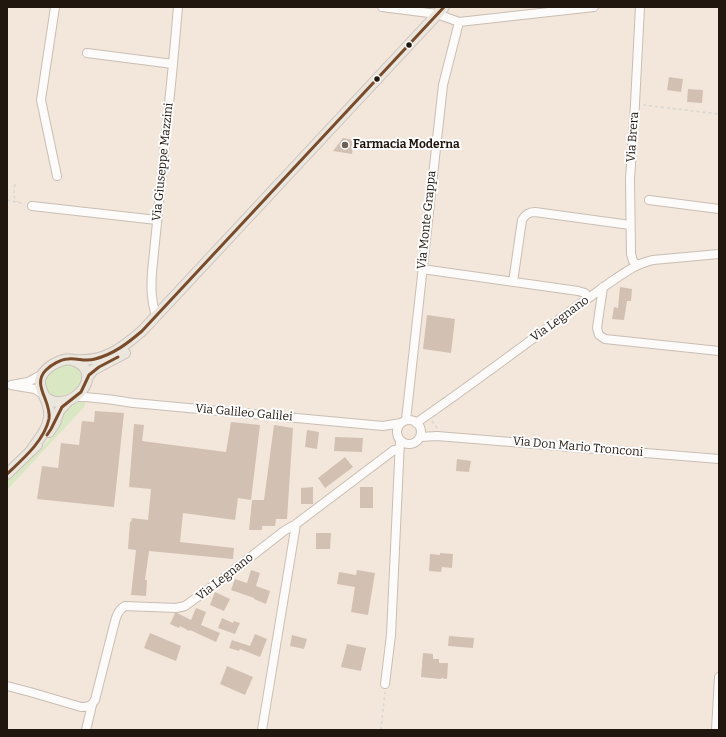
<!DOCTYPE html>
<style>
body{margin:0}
#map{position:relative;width:726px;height:737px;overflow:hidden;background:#f3e6db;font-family:Bitter,serif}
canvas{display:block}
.frame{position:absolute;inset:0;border:8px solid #22170e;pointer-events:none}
</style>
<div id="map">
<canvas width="726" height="737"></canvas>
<div class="frame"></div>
</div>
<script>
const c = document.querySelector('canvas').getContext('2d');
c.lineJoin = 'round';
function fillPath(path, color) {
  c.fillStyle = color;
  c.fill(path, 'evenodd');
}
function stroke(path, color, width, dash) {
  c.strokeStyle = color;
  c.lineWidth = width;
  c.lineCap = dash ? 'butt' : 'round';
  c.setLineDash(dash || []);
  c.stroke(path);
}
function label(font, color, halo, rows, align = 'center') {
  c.font = font + ' Bitter,serif';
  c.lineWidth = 4;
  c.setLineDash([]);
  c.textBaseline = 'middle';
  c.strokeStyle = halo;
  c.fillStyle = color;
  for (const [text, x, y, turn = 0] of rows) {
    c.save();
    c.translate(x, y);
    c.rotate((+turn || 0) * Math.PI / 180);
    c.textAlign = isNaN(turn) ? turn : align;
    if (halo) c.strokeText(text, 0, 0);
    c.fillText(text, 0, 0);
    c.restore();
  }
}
fillPath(new Path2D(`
 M70,364H74L82,372C83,380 81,385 74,390C65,397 49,402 46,387C45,385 44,383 44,381C45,372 62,365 70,364Z
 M76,400H85V406L7,490V481L21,466L41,448L54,434L58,425L64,409Z`), '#d9e8c2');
fillPath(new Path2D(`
 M669,77L683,79L681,92L667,90Z
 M688,89L703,90L702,103L687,102Z
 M343,138L354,140L352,154L333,151Z
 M620,287L632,289L631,301H627L624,320L612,319L614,307L618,308Z
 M427,315L455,319L451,353L423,349Z
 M95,411L124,413L114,507L37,499L42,466L58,468L61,443L79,445L82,421L94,422Z
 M231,422L260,425L251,500L238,498L235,520L183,513L180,542L234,548L233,559L149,551L145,580H147L146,596L131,595L136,550L128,549L130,522H131L132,518L148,520L151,489L129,487L134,424L144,425L142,441L226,452Z
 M274,425L293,428L287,519H276L275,526H262V530H249L252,500H264Z
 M307,430L319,432L317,449L305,447Z
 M335,437L363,438L362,452L334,451Z
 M345,457L353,467L325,488L318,478Z
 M457,459L471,461L469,472L456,471Z
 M313,487V504H301V488Z
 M360,487H373V508H360Z
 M316,533H331L330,549H316Z
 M440,553L453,554L452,568L442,567L441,572L429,571L430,554L440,555Z
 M251,570L260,573L256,586L270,591L266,604L254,599V598L231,590L235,579L247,583Z
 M357,570L375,573L368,615L351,612L355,587L337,584L339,572L356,575Z
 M215,592L230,599L224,611L210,605Z
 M196,608L206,612L201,625L220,633L216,642L190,630L189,631L180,626L179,628L170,624L175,613H177L191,620Z
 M222,618L233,623L234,621L240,623L235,634L218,628Z
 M150,633L181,646L176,661L144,648Z
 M255,634L267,639L260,657L240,649L239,651L229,648L232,640L250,646Z
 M292,635L307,639L304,649L290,646Z
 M449,636L474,638L473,648L448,646Z
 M347,644L366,648L361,671L341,667Z
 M423,653L433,654V659H439V663H448L447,679L441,678V679L421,677Z
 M227,666L253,677L245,695L220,684Z`), '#d2c1b3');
const minor = new Path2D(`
 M55,7L41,100L57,176
 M382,7L437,14L459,22L594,7
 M87,53L173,64
 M649,200L719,209
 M32,206L157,220
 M637,265L633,261L631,254L630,179L635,104L640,7
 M422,269L578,291L585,293L589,298
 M513,282L522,220C525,215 528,212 535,212L630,225
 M603,287L597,328L599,335L605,339L719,351
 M156,316C151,300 151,288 152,272L173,64L178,7
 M43,394L35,389L11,385L28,382L43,374
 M74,397C94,396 114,400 134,403L383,426L401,423
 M406,420L443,85L459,22
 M397 432a12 12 0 1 1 24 0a12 12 0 1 1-24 0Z
 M416,423C467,388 516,351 565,315C578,305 592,296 605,286C620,276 634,264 653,260L719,254
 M420,437L437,436L719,459
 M385,684L391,635L400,440
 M7,686L30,692L81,707C89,707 91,706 95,700L114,625C116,617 118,610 125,606L176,608L185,606L221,580L284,531L296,524L394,450H399
 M86,730L92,705
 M262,730L296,524
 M716,730L719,677`);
const major = new Path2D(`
 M74,360C104,362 120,350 142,331L444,7
 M87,378L93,370L125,353
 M49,432L55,423L59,411L69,400
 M32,449C39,439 48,429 49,417C52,395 25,384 52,365C59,361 67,357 75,361C108,375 67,418 44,396
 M7,474L37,445`);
stroke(minor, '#c9beb4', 10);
stroke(major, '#cac3be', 12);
stroke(new Path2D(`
 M643,105L719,114
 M15,184C14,191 12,197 18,202
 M7,200L25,204
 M432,421L437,428H438
 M381,730L385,692`), '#dad7d3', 1.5, [3, 3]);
stroke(minor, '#fdfbfa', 8);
stroke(major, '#ebe7de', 10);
stroke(new Path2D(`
 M47,435L51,429L62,407L81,392L89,375L99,367L118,357
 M7,474C23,459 44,441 49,419C52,401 31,385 46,370C51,365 61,359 68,359C78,358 85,362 95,359C114,354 128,343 142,331L444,7`), '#7a4b2a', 3);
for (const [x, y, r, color] of [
 [409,45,3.5,"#22170e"],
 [377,79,3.5,"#22170e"],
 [345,145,4,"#6b5f56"]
]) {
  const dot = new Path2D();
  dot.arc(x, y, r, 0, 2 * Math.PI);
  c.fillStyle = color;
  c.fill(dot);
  stroke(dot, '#fff', 1.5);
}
label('12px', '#22170e', '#fff', [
 ["Via Brera",633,137,-86],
 ["Via Giuseppe Mazzini",163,162,-84],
 ["Via Monte Grappa",427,220,-84],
 ["Via Legnano",560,319,-36],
 ["Via Galileo Galilei",244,413,5],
 ["Via Don Mario Tronconi",578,447,5],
 ["Via Legnano",225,577,-38]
]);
label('bold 12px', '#22170e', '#fff', [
 ["Farmacia Moderna",353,145]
], 'left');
</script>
